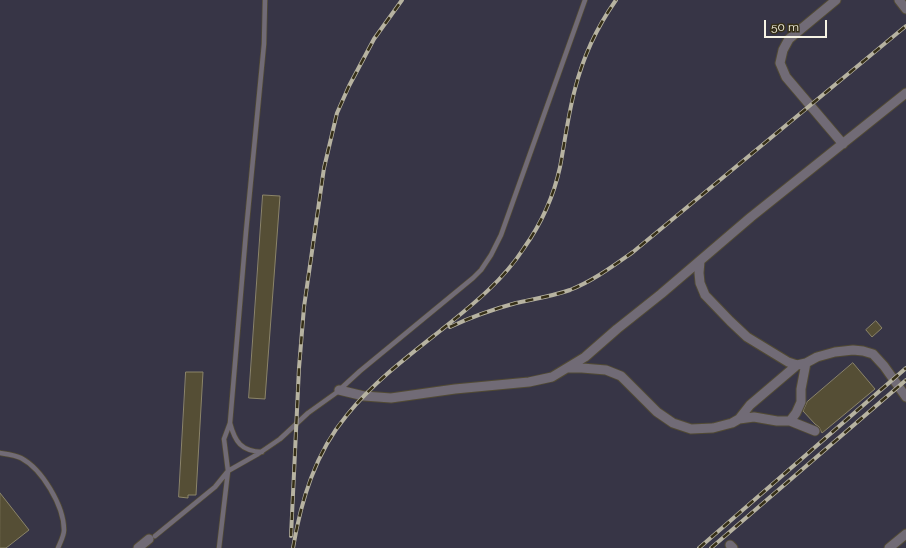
<!DOCTYPE html>
<style>
body{margin:0}
#map{position:relative;width:906px;height:548px;overflow:hidden;background:#362f17;font-family:Raleway,sans-serif}
canvas{display:block}
.scale{position:absolute;left:764px;top:20px;width:63px;height:18px;box-sizing:border-box;border:2px solid #f6f3e4;border-top:0;padding-left:5px;font-size:12px;line-height:14px;white-space:nowrap;color:#f6f3e4;-webkit-text-stroke:3px #362f17;paint-order:stroke}
</style>
<div id="map">
<canvas width="906" height="548"></canvas>
<div class="scale">50 m</div>
</div>
<script>
const c = document.querySelector('canvas').getContext('2d');
c.lineJoin = 'round';
function fillPath(path, color) {
  c.fillStyle = color;
  c.fill(path, 'evenodd');
}
function stroke(path, color, width, dash) {
  c.strokeStyle = color;
  c.lineWidth = width;
  c.lineCap = dash ? 'butt' : 'round';
  c.setLineDash(dash || []);
  c.stroke(path);
}
fillPath(new Path2D(`
 M0,0H906V548H0Z`), '#373546');
const building = new Path2D(`
 M263,195L280,196L265,399L249,398Z
 M876,321L882,328L872,337L866,330Z
 M853,363L875,389L822,433L819,427L815,424L803,411L807,402Z
 M186,372H203L196,495H188V498L179,497Z
 M0,493L29,530L6,548H0Z`);
fillPath(building, '#554e35');
stroke(building, '#8b8469', 1);
const service = new Path2D(`
 M230,423C235,442 241,451 262,452
 M0,453C6,454 15,455 21,458C42,469 64,506 64,530C64,536 60,543 58,548
 M155,536L215,487L228,471L258,454L280,439L308,413L336,393L360,371L473,278L481,270L491,255L501,235L585,0
 M219,548L228,471L224,439L230,423L246,232L264,44L265,0`);
const minor = new Path2D(`
 M836,0L789,39L783,50L780,63L786,77L843,144
 M899,0L906,9
 M700,261L699,273L700,283L705,295L730,321L747,337L788,362L797,365L806,363L817,357L835,352L853,350L863,351L873,354L884,366L906,397
 M568,368H582L606,370L621,376L657,412L673,423L691,429L713,428L732,423L739,419L750,405L797,365
 M339,390L364,396L391,398L455,389L529,382L552,377L585,357L617,329L661,294L751,217L906,93
 M739,419L754,417L777,421H790L815,431
 M790,421L796,413L801,402V389L806,363
 M730,545L733,548
 M138,548L149,539
 M889,548L906,534`);
stroke(service, '#514a34', 6);
stroke(minor, '#514a34', 11);
stroke(service, '#716b76', 4.5);
stroke(minor, '#716b76', 9);
const rail = new Path2D(`
 M450,327C471,317 494,309 516,303C534,299 553,296 570,290C593,281 613,266 633,252L906,26
 M291,536L299,368L304,307L324,168L337,113L349,86L374,39L402,0
 M293,548C301,501 315,453 347,415C374,382 407,357 440,331C471,306 502,282 524,248C541,224 554,195 560,167C565,141 568,115 575,89C583,57 597,27 616,0
 M699,548L906,368
 M711,548L906,380`);
stroke(rail, '#b7b3a1', 4);
stroke(rail, '#362f17', 2.5, [8]);
</script>
